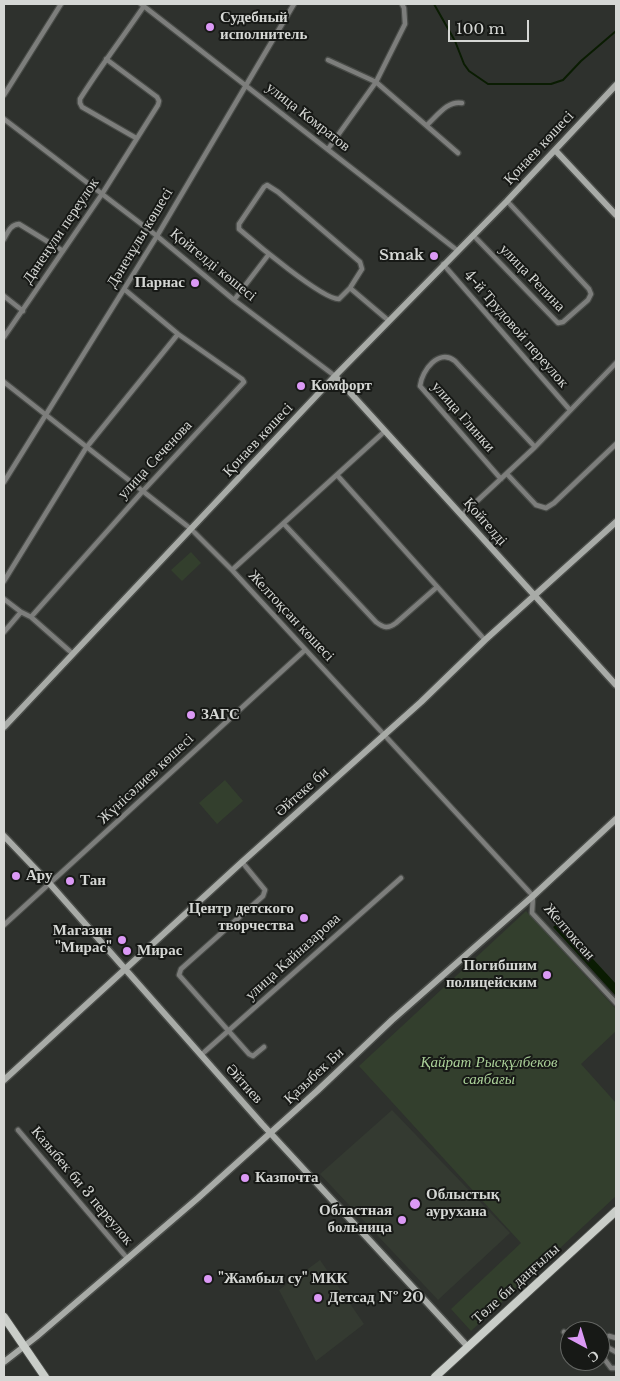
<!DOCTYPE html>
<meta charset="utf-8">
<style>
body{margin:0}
#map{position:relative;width:620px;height:1381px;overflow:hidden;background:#2e312d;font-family:"Libre Baskerville",serif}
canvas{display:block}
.frame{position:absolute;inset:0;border:5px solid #d5d7d4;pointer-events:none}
.north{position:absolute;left:560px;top:1321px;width:50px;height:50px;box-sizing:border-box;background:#171916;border:1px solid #636562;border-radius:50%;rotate:141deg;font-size:14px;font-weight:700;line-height:20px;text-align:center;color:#d5d7d4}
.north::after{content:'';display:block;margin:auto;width:18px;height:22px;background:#db99f5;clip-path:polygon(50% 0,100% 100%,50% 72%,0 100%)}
.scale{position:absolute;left:448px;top:20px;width:81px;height:22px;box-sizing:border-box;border:2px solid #d5d7d4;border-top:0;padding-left:6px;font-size:15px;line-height:18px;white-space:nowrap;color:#d5d7d4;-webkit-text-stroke:4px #171916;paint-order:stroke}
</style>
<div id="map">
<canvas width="620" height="1381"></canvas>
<div class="frame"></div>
<div class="north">С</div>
<div class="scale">100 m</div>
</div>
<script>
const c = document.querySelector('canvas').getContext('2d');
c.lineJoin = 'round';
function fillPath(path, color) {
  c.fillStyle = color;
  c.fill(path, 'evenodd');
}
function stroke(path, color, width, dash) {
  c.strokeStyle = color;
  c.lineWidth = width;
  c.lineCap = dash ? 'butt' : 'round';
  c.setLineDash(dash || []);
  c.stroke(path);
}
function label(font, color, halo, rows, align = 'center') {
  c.font = font + ' "Libre Baskerville",serif';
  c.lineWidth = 4;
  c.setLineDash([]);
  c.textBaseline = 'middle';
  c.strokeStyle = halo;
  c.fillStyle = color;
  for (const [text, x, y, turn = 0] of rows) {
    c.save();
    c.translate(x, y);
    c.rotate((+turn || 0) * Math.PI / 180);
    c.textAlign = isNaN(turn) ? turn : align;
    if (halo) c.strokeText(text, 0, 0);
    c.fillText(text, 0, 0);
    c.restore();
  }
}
fillPath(new Path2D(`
 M392,1110L510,1233L438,1300L320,1174Z
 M320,1260L364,1324L316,1361L279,1290Z`), '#343a31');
fillPath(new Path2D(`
 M191,552L201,563L182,581L171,570Z
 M225,780L243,801L217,824L199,803Z
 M526,911L616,1009V1031L581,1064L616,1103V1196L471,1331L451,1309L521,1243L359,1066Z`), '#333f2d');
fillPath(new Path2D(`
 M559,922L616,984V996L553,927Z`), '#0a1c02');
stroke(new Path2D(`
 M434,4L455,41L464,64L469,71L488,84H551L563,80L581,61L616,31`), '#0a1c02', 2);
const street = new Path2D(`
 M141,4L458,251
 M328,60L376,82L458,153
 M4,95L61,4
 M4,119L157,236L234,300L335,376
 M427,125C437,116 448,100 462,103
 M136,138L82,107L80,103V99C100,67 123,37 144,6
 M328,149L376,82L405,24L404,8L402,4
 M267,185L278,192L360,262L362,269L350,288L339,299C323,300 254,242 239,229V224L264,187Z
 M473,235L558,323L563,322L588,300L591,294L589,289L507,201
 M4,239C8,232 10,225 19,224L63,251
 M443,264L570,410
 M350,288L389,321
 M4,296L23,311
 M234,300L269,254
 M4,337L102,194L158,105L159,101L157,97L106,59
 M4,382L191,529L232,570L533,896L532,913L616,1003
 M507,474L536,505L546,508L554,503L616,444
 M337,475L485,640
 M501,479L420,386C422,370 439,348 455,361L535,447
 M4,482L157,236L294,4
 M462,515L535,447L616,363
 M284,524L376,622C384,628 388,629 396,623L437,587
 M232,570L385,431
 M4,581L86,448L178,334
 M4,599L21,612L31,617L73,654
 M31,617L142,492L244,382L242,379L178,334L124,289
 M4,632L21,612
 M242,862L265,890L263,896L181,969L179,975L249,1054L253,1056L264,1047
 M4,925L305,650
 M201,1055L401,878
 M18,1130L127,1258
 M564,1332L570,1337
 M600,1342L609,1336L616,1338
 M600,1348L607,1347L616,1352
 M600,1353L611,1368H616`);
const secondary = new Path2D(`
 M555,150L616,215
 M335,376L616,685
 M4,727L335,376L507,201L616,85
 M4,836L50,884L262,1124L468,1347
 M4,1080L242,862L421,702L485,640L616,522
 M4,1362L36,1337L198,1198L317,1091L392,1020L533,896L616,819`);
const primary = new Path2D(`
 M4,1317L45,1377
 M435,1377L616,1211`);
stroke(street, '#494c48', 7);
stroke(secondary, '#494c48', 9);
stroke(primary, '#494c48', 10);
stroke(street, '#7d7e7c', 4.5);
stroke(secondary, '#a8aba7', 6);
stroke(primary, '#c9cdc8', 8);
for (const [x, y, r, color] of [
 [210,27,5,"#db99f5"],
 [434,256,5,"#db99f5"],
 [195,283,5,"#db99f5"],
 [301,386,5,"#db99f5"],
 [191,715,5,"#db99f5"],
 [16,876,5,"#db99f5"],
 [70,881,5,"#db99f5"],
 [304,918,5,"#db99f5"],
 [122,940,5,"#db99f5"],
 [127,951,5,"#db99f5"],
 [547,975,5,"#db99f5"],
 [245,1178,5,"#db99f5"],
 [415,1204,6,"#db99f5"],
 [402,1220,5,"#db99f5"],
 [208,1279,5,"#db99f5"],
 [318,1298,5,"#db99f5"]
]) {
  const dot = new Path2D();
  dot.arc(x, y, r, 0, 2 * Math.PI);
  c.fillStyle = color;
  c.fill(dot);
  stroke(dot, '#171916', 2);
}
label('bold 15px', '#d5d7d4', '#171916', [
 ["Судебный",220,18],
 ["исполнитель",220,35],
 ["Smak",424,256,"right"],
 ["Парнас",185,283,"right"],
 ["Комфорт",311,386],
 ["ЗАГС",201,715],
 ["Ару",26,876],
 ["Тан",80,881],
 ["Центр детского",294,909,"right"],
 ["творчества",294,926,"right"],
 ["Магазин",112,931,"right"],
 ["\"Мирас\"",112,948,"right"],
 ["Мирас",137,951],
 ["Погибшим",537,966,"right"],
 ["полицейским",537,983,"right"],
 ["Казпочта",255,1178],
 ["Облыстық",426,1195],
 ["аурухана",426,1212],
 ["Областная",392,1211,"right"],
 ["больница",392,1228,"right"],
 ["\"Жамбыл су\" МКК",218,1279],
 ["Детсад № 20",328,1298]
], 'left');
label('15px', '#d5d7d4', '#171916', [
 ["улица Комратов",308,117,38],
 ["Қонаев көшесі",539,148,-47],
 ["Даненули переулок",61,231,-56],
 ["Дәненұлы көшесі",140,238,-59],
 ["Қойгелді көшесі",213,265,39],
 ["улица Репина",532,278,46],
 ["4-й Трудовой переулок",516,329,49],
 ["улица Глинки",463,417,49],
 ["Қонаев көшесі",258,440,-47],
 ["улица Сеченова",155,460,-47],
 ["Қойгелді",485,522,49],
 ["Желтоқсан көшесі",291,616,47],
 ["Жүнісәлиев көшесі",146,779,-43],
 ["Әйтеке би",302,792,-42],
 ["Желтоксан",569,932,49],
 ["улица Кайназарова",293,957,-42],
 ["Қазыбек Би",314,1076,-43],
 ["Әйтиев",244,1084,48],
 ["Казыбек би 3 переулок",82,1186,50],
 ["Төле би даңғылы",516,1284,-42]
]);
label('italic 15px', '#abd199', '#171916', [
 ["Қайрат Рысқұлбеков",489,1063],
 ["саябағы",489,1080]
]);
</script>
